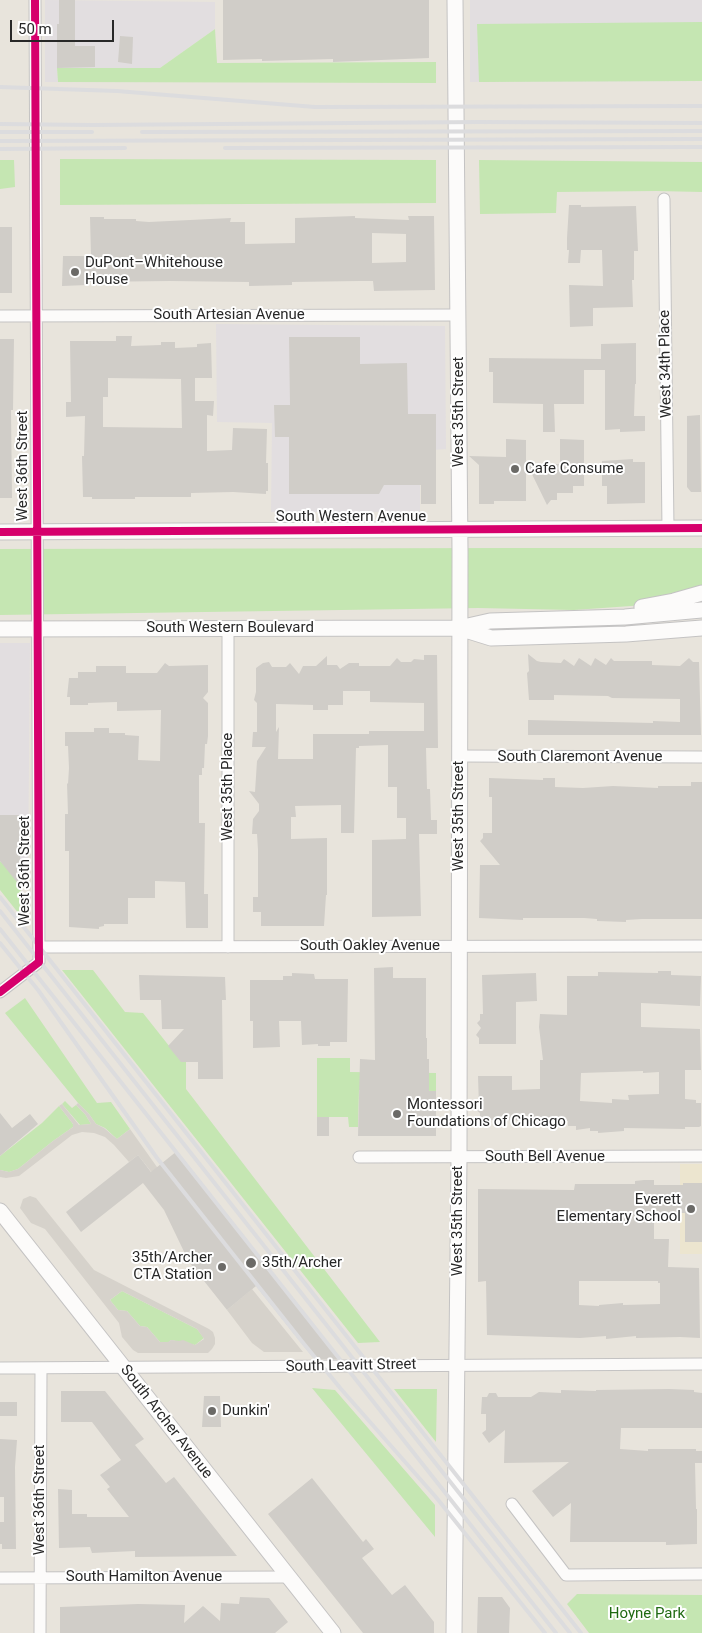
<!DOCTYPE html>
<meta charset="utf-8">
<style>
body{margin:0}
#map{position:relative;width:702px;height:1633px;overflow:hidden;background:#e8e4dc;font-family:Roboto,sans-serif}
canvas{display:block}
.scale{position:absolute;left:10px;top:20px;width:104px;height:22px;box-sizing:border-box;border:2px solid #282828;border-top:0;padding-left:6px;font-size:15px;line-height:18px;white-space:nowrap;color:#282828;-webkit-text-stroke:4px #fff;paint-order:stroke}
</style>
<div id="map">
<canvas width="702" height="1633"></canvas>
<div class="scale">50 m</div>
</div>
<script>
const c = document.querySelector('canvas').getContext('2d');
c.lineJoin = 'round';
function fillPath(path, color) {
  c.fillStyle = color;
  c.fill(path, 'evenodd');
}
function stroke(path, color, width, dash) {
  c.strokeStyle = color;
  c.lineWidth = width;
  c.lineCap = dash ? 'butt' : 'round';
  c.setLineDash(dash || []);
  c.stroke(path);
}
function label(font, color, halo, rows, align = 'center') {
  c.font = font + ' Roboto,sans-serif';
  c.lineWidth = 4;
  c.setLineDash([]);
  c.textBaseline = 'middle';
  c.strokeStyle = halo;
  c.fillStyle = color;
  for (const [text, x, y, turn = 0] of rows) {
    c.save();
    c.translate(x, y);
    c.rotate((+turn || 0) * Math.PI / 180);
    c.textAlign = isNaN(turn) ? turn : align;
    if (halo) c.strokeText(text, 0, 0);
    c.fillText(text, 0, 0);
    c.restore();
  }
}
fillPath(new Path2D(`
 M45,0L215,2V29L160,68H57L58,82H45Z
 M470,0H702V81L470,82Z
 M216,324L445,326L446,449L420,451V512H271L272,423L217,422Z
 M0,643H30L28,880L14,879L0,861Z`), '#e2dee0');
fillPath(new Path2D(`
 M680,1164H702V1254H680Z`), '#ece5cf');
fillPath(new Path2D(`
 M702,22V81L479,82L477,24Z
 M215,29L217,63L436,62V83L58,82L57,68H160Z
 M60,159L436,160V203L60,205Z
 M0,160H14L15,187L0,189Z
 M479,160L702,162V192L656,191L557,192L556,213L480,214Z
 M509,548H702V601L574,610L478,608L0,615V549Z
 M0,861L20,879L23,919L0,890Z
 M62,970H93L125,1012L143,1013L181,1061L186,1062V1089L380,1342L358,1343Z
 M25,998L97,1103L111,1102L130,1129L117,1139L105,1128L96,1124L89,1114L78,1103L5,1013Z
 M317,1058H350V1072L436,1073V1091L359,1090L358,1127H349L348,1117H317Z
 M65,1101L72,1108L76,1105L85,1114L91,1124L80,1125L62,1104Z
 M59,1106L73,1124V1127L53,1141L18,1169L9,1172L0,1170V1156L42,1123Z
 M122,1291L197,1329L204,1338L195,1345L171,1340L168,1343L160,1342L147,1327L140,1326L127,1311L118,1310L110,1300Z
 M312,1388L335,1390L435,1505V1537Z
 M394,1389H437L436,1442Z
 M577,1594L702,1595V1633H589L567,1604Z`), '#c5e6b2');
fillPath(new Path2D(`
 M78,1103L89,1114L96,1124L104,1128L117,1139L130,1129L174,1191L160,1183L138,1155L129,1162L114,1145L105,1137L94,1133L82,1132L72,1135L19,1176L6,1178L0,1177V1170L9,1172L18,1169L53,1141L73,1127V1124L59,1106L62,1104L79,1125L91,1124L85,1114L76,1105Z
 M30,1196L36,1198L94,1270L209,1329L213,1332L215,1338V1344L212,1349L208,1353H138L133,1350L122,1337L119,1323L45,1229L31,1223L20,1208L23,1199ZM122,1291L197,1329L204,1339L195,1345L183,1340L179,1341L171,1340L168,1342H160L147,1327L140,1326L127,1311L118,1310L110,1300Z
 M252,1289L303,1352H264L252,1343L227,1310Z`), '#d6d2cb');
fillPath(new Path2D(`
 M59,0H75V46H95V67L57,68V24H59Z
 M223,0H429V58L333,62V59L262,61V59L223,60Z
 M120,36L133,37L132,64L118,62Z
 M569,205H581V207L636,206L638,251H634V280H632L633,307L593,308V326L570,327L569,285L603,286L602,250H581L580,263H568L569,250H567V238Z
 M355,216V218L409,220L408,216H434L435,290L374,291L373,281H359L292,282V285L249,286V282L170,281L87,282V285L62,286L63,256H91L90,217H104V219H136V221L149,222L231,218L230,222H245V244L295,243V218ZM372,233L406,234V262L372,263Z
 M0,227H12V293H0Z
 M116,336H132L131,346L161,345V342H175V348L197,347V344L211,343L212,378H195V401H214L213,416L207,415V451L232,450L233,428L267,429L266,463H268V491H266V494L233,492L191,493V497H135V499H92V497H83L82,456H84L85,416L66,417V402H71L70,341H116ZM108,378L181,379L182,428L103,427V397H108Z
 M289,337H360V364L407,363L408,414H436V504H421V485H384L379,494H289V437H275L274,405H290Z
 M0,339H14L13,410H11L12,498H0Z
 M636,343V384H635L634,416H645V431L620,432V429L605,430V370H584V404H554L555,432H543V404L493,403V372H489V358L601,359V344Z
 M700,415L701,492H691L687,487V416Z
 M506,439L526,440V501H494V504H479V465L469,456L506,457Z
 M560,439L584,440V486H573V493H557V500H551L547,505L527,464H560Z
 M633,459V462H645V503L607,504V486H602V461Z
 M528,654L537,661L541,662L561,663L564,659L574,666L579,658L591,666L595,658L606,665L611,658L614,661H652V665L680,666L689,658L693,662H699L701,735H528V720L653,723V721L680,722V699L612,698L608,696L554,695V700H529L527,673L529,671Z
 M424,655H437L438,748H426L427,789H430L431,820H437V834H419L421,916L372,917V840L406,839V818H397V787H388V745L359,746V748H356L354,833H341V805L295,806L296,817H291V839L327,838V895H326L324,926H261V912H253V897H258V850L257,834H252L253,819L259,811V804L249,791L255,792L257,761L266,747H252L253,732H257V703L254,700L256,692V668L263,663L269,662L272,667H286L290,663L299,674L303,666H316L327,656V665H337L340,669L349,663H359V666H390L397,658L401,662H411L414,659L424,660ZM343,691H370V702L424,703V731H369V734H313V759H278L279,727L276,732V704L313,705V710H328V705H343Z
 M165,663L169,666L208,665V692L203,698L208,703V736L207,744H205L204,768H202V775H199V823H205L204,894H208V928H186L185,882L155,881V898H128V924H104V926L99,927V929L69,927V851H65V814H68L67,783L68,784L69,768L68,746H65V732H94V728H109V733H125V735L139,736L138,760L160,761L161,710L117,711V702L88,703V705H70V697H67L69,678H78V672H96V666H126V673H157Z
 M489,778L543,780V778H555V787L583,788L613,786L658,788V786H691V782H702V919H642L626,920V922L597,921V919L584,918H523V920L479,918L480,865H500L480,841L483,838V833H492V797H489Z
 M0,815H20V886L0,861Z
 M393,967V978H426V1038H427V1059H429V1091H436V1136H358L360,1059L375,1060L374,968Z
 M658,971H671V975L701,976L700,1006L641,1003V1027L700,1029L701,1070H685V1099L696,1100V1103H701V1126L699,1127H685V1129L624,1128V1131L598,1133V1131H590V1128L576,1130V1126H568V1121L480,1120V1113L476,1110L479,1107L478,1076H512V1090L540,1089V1060H543L539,1027L540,1014L567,1015V976H598V972L658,973ZM643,1071V1073L659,1072V1094L628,1095L629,1100L612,1099V1103L580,1101L581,1073Z
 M292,973L314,974L315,979H348L347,1042H330V1046H318V1044L302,1045L301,1021H279L280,1047L253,1048V1021H250V980H283V976H292Z
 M536,973L537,1001L516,1002V1044H479V1038L476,1035L481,1028L477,1023L480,1020V1014H483L482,975Z
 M139,975L225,977L226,1000H222L223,1079H198V1062H181L168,1046L184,1029H162L161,1000H140Z
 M0,1113L12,1128L30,1114L38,1124L0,1156Z
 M317,1117H329V1136H317Z
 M177,1151L341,1359H314L256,1286L227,1310L189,1262L164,1210L143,1183L81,1232L66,1212L138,1155L151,1172Z
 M644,1180H654V1185H683V1183H702V1242H685V1213H654V1239H669L668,1267L699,1268L700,1338L680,1337L636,1338V1336L606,1339V1336L580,1338L487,1335L486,1281L478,1282V1189L574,1190L575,1184H635V1181ZM579,1281H658V1283H660V1304L623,1305V1303L599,1305V1306L579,1305Z
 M669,1389L694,1390V1392L702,1393V1428H621L620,1449L648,1451V1449H696V1451H702V1463H695L696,1509H697V1544L666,1545V1542H570L571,1503L553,1517L532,1491L569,1462L504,1463L505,1430L489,1443L482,1433L486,1430V1414H481L482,1397H487L489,1393H496L498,1397H531L539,1392L561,1393V1390L596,1391V1390Z
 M61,1391H105L144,1439L135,1445L166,1483L174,1477L237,1556L135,1557V1551L92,1553L90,1547L59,1548L58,1489L72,1490V1514H87V1517H129L107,1489L110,1487L100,1475L121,1460L92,1422H61Z
 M204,1396H220L221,1427H202Z
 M0,1402H17V1416H0Z
 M0,1439L17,1440L15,1467L16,1549H2V1544H0V1522H4V1497H0Z
 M312,1478L363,1542L366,1539L374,1549L362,1558L392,1595L405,1585L434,1622V1633H363L268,1514Z
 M240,1597L269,1598L288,1622L275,1633H60V1607L138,1604L185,1605L184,1623L203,1606L220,1621L221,1603L239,1604Z
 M478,1597H502L510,1608L509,1633H477Z`), '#d0cdc8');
const street = new Path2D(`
 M664,199L668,529
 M0,316L458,315
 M459,756L702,757
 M39,947L702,946
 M228,947V628
 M0,992L39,962L35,0
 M359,1157L702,1156
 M0,1368L702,1364
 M512,1504L566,1575L702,1574
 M0,1578L288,1577
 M40,1633L41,1368`);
const secondary = new Path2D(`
 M0,532L702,528
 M642,607L674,601L702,593
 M459,628L491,638L626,634L702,628
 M0,629L459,628L490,621L625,617L702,610
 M0,1211L333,1633
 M454,1633L459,1158L460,551L455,0`);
stroke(street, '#c4c3c3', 13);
stroke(secondary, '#c4c3c3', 17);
stroke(street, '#fcfbfa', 11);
stroke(secondary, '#fcfbfa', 15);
stroke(new Path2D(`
 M0,87L117,91L315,107L702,106
 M0,124L92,125L479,122L702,123
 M0,132H92
 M142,132L702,131
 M0,141L702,139
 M225,148L702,147
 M0,149L125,148
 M0,897L581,1633
 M0,911C190,1151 379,1393 570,1633
 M0,929L556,1633
 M0,943L38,990L157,1158L304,1344L341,1389L435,1496L545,1633`), '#dcdcde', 4);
stroke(new Path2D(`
 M0,532L702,528
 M0,992L39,962L35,0`), '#d6006c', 8);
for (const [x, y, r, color] of [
 [75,272,5,"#6b6a67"],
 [515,469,5,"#6b6a67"],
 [397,1114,5,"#6b6a67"],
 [691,1209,5,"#6b6a67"],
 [251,1263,6,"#6b6a67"],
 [222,1267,5,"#6b6a67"],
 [212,1411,5,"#6b6a67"]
]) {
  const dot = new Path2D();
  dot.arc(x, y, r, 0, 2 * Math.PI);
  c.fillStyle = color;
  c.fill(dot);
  stroke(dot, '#fff', 2);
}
label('15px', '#282828', '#fff', [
 ["DuPont–Whitehouse",85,263],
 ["House",85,280],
 ["Cafe Consume",525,469],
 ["Montessori",407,1105],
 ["Foundations of Chicago",407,1122],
 ["Everett",681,1200,"right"],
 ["Elementary School",681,1217,"right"],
 ["35th/Archer",212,1258,"right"],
 ["CTA Station",212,1275,"right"],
 ["35th/Archer",262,1263],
 ["Dunkin'",222,1411]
], 'left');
label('15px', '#282828', '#fff', [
 ["South Artesian Avenue",229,315],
 ["West 34th Place",666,364,-91],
 ["West 35th Street",459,412,-90],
 ["West 36th Street",23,466,-90],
 ["South Western Avenue",351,517],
 ["South Western Boulevard",230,628],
 ["South Claremont Avenue",580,757],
 ["West 35th Place",228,787,-90],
 ["West 35th Street",459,816,-90],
 ["West 36th Street",25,871,-90],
 ["South Oakley Avenue",370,946],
 ["South Bell Avenue",545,1157],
 ["West 35th Street",458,1221,-90],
 ["South Leavitt Street",351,1366,-1],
 ["South Archer Avenue",166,1422,52],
 ["West 36th Street",40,1500,-90],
 ["South Hamilton Avenue",144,1577]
]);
label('15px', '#206a13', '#fff', [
 ["Hoyne Park",647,1614]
]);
</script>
